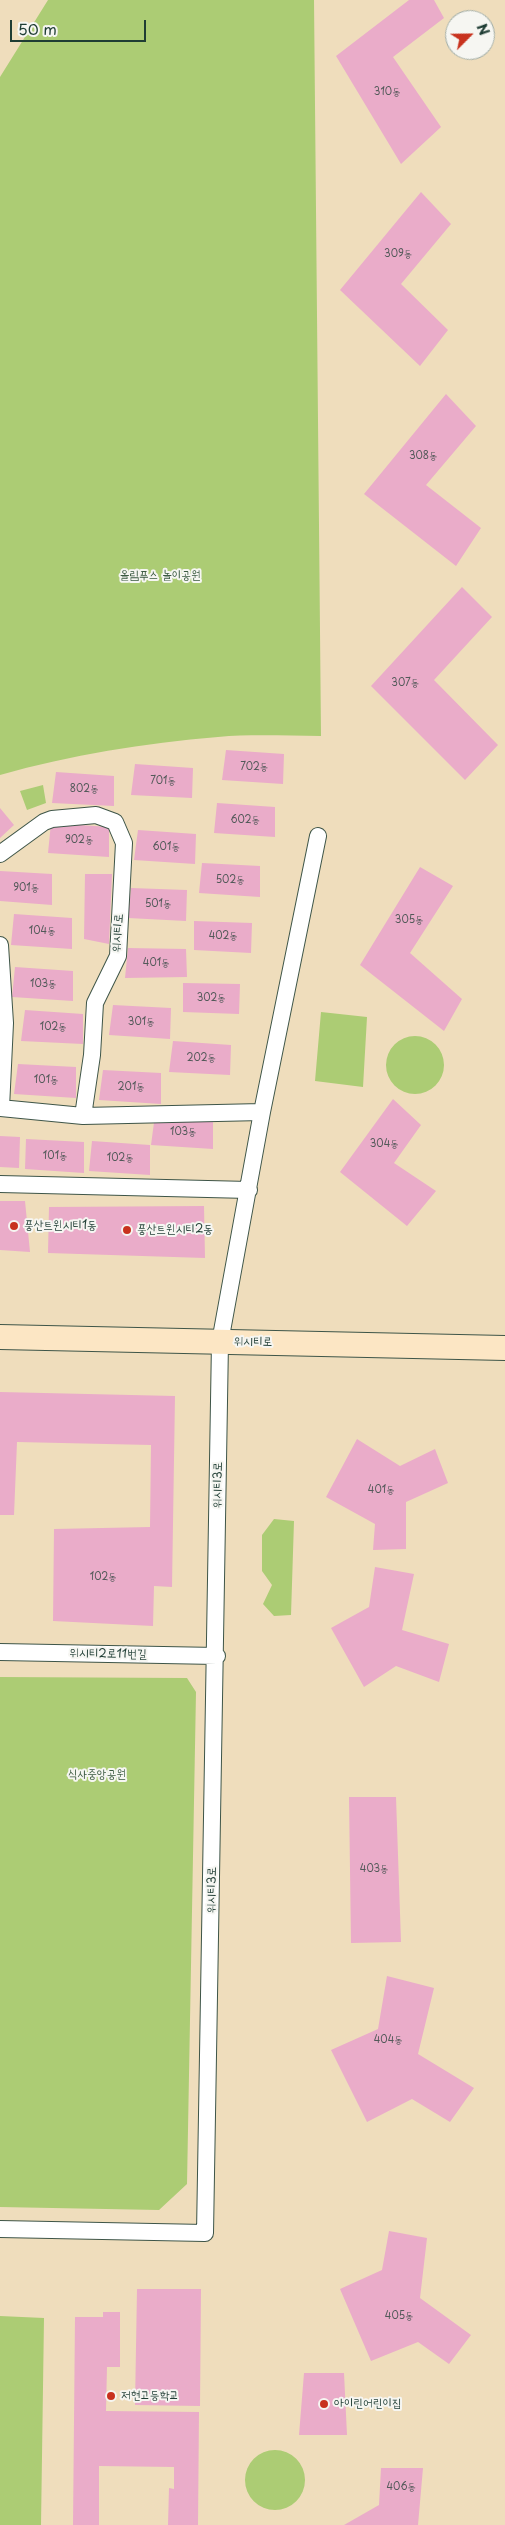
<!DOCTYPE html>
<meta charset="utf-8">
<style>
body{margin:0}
#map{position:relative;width:505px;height:2525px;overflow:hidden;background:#efddbc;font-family:"Playpen Sans",sans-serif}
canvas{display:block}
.north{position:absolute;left:445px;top:10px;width:50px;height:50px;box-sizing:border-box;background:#f6f6f2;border:1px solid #a0aca6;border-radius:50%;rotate:67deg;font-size:14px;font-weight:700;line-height:20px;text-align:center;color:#1f3d34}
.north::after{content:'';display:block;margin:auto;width:18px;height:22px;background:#c8321e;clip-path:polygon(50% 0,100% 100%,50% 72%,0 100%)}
.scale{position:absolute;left:10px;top:20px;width:136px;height:22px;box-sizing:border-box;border:2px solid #1f3d34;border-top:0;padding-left:6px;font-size:15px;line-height:18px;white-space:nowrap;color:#1f3d34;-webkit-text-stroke:4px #f6f6f2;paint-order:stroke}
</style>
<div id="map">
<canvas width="505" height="2525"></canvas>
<div class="north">N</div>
<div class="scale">50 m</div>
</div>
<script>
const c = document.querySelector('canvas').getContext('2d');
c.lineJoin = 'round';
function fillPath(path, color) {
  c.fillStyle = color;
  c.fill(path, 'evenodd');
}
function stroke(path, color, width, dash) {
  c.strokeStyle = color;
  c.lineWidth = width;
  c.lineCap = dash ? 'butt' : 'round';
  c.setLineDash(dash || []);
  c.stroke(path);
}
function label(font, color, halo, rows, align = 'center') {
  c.font = font + ' "Playpen Sans","Poor Story",sans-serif';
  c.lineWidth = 4;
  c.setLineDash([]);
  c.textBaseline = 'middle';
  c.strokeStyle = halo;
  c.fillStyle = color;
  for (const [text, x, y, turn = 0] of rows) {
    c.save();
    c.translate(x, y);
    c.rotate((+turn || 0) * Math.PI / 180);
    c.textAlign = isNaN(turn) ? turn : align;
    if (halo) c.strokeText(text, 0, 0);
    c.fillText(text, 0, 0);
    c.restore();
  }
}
fillPath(new Path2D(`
 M48,0H314L321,736C287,736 252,734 218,737C144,743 71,755 0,775V77Z
 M43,785L46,803L27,810L20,791Z
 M321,1012L367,1017L363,1087L315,1081Z
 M386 1065a29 29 0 1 1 58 0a29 29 0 1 1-58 0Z
 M274,1519L294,1521L291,1615L274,1616L263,1604L272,1585L262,1571V1535Z
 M0,1677L187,1678L196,1692L187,2184L159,2210L0,2207Z
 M0,2316L44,2318L41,2525H0Z
 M245 2480a30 30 0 1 1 60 0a30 30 0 1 1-60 0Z`), '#accc74');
fillPath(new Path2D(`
 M409,0H434L444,18L393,57L441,127L401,164L336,56Z
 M421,192L451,224L401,284L448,330L420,366L340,290Z
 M446,394L476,426L426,485L481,528L456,566L364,494Z
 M462,587L492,617L434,680L498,745L465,780L371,686Z
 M226,750L284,754L283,784L222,780Z
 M135,764L193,768L192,798L131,795Z
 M56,772L114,776V806L52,803Z
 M217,803L275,807V837L214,833Z
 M0,808L14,825L0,838Z
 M51,823L109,827V857L48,853Z
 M138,830L196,834L195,864L134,860Z
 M202,863L260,866V897L199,893Z
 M420,867L453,886L410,953L462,999L444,1031L360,965Z
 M0,871L52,874V905L0,901Z
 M85,874H112L109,944L84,939Z
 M131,888L187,890L186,921L128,918Z
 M14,914L72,918V949L11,945Z
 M194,921L252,923L251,953L194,950Z
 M128,948L186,949L187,977L125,978Z
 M15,967L73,971V1001L12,997Z
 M183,983L240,984L239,1014L183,1012Z
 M113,1005L171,1008L170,1039L109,1035Z
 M25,1010L83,1014V1044L21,1041Z
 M173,1041L231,1045L230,1075L169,1072Z
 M18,1064L76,1067V1098L14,1094Z
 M103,1070L161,1073V1104L99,1100Z
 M393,1099L421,1125L394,1163L436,1191L407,1226L340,1172Z
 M155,1115L213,1119V1149L151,1145Z
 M0,1136L20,1137L19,1168L0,1167Z
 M26,1139L84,1142V1173L25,1169Z
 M92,1141L150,1145V1175L89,1171Z
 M0,1201H25L30,1252L0,1250Z
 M204,1206L205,1258L48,1253L49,1207Z
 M0,1392L175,1396L172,1587L154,1586L153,1626L53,1621L54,1529L150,1527L151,1445L17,1442L14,1515H0Z
 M357,1439L400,1466L435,1449L448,1483L406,1502V1549L373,1550L375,1524L326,1497Z
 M375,1567L414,1574L402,1630L449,1644L439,1682L396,1666L364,1687L331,1628L369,1607Z
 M349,1797H396L401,1942L351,1943Z
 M387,1976L434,1988L418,2054L474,2088L450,2122L412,2099L367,2122L331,2050L378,2029Z
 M389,2231L427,2238L420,2298L471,2335L449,2364L418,2342L371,2361L340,2289L382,2270Z
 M137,2289H201L200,2406L135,2405Z
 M103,2312H120V2367H107L106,2411L199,2412L198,2525H168L169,2488L174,2489V2467L99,2466V2525H73L75,2317H103Z
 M304,2373H344L347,2435H299Z
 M381,2468H423L418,2525H344L379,2505Z`), '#eaacc9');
const street = new Path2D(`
 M0,854L44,822L52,819L96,815L115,822L124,843L118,956L95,1003L92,1055L83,1116
 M0,945L5,1023L1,1108
 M0,1108L83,1116L262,1112
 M0,1184L249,1190
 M0,1652L217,1656
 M0,2229L205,2233L220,1342L262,1112L318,836`);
const secondary = new Path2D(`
 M0,1337L505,1348`);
stroke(street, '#3e5548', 18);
stroke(secondary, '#3e5548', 26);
stroke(street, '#fff', 16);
stroke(secondary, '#fce6c4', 24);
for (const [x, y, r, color] of [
 [14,1226,5,"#c8321e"],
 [127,1230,5,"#c8321e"],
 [111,2396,5,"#c8321e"],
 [324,2404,5,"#c8321e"]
]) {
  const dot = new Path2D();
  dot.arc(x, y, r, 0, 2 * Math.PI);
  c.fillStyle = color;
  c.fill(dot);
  stroke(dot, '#f6f6f2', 2);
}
label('10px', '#525959', null, [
 ["310동",387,92],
 ["309동",398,254],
 ["308동",423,456],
 ["307동",405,683],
 ["702동",254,767],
 ["701동",163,781],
 ["802동",84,789],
 ["602동",245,820],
 ["902동",79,840],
 ["601동",166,847],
 ["502동",230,880],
 ["901동",26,888],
 ["501동",158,904],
 ["305동",409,920],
 ["104동",42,931],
 ["402동",223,936],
 ["401동",156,963],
 ["103동",43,984],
 ["302동",211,998],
 ["301동",141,1022],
 ["102동",53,1027],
 ["202동",201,1058],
 ["101동",46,1080],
 ["201동",131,1087],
 ["103동",183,1132],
 ["304동",384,1144],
 ["101동",55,1156],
 ["102동",120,1158],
 ["401동",381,1490],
 ["102동",103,1577],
 ["403동",374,1869],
 ["404동",388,2040],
 ["405동",399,2316],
 ["406동",401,2487]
]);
label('12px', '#3b5a41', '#f6f6f2', [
 ["올림푸스 놀이공원",160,576],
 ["식사중앙공원",97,1775]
]);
label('12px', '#1f3d34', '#f6f6f2', [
 ["위시티로",118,933,-86],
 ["위시티로",253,1342,1],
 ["위시티3로",218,1485,-89],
 ["위시티2로11번길",108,1654,1],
 ["위시티3로",212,1890,-89]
]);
label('12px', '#1f3d34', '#f6f6f2', [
 ["풍산트윈시티1동",24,1226],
 ["풍산트윈시티2동",137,1230],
 ["저현고등학교",121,2396],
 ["아이린어린이집",334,2404]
], 'left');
</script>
